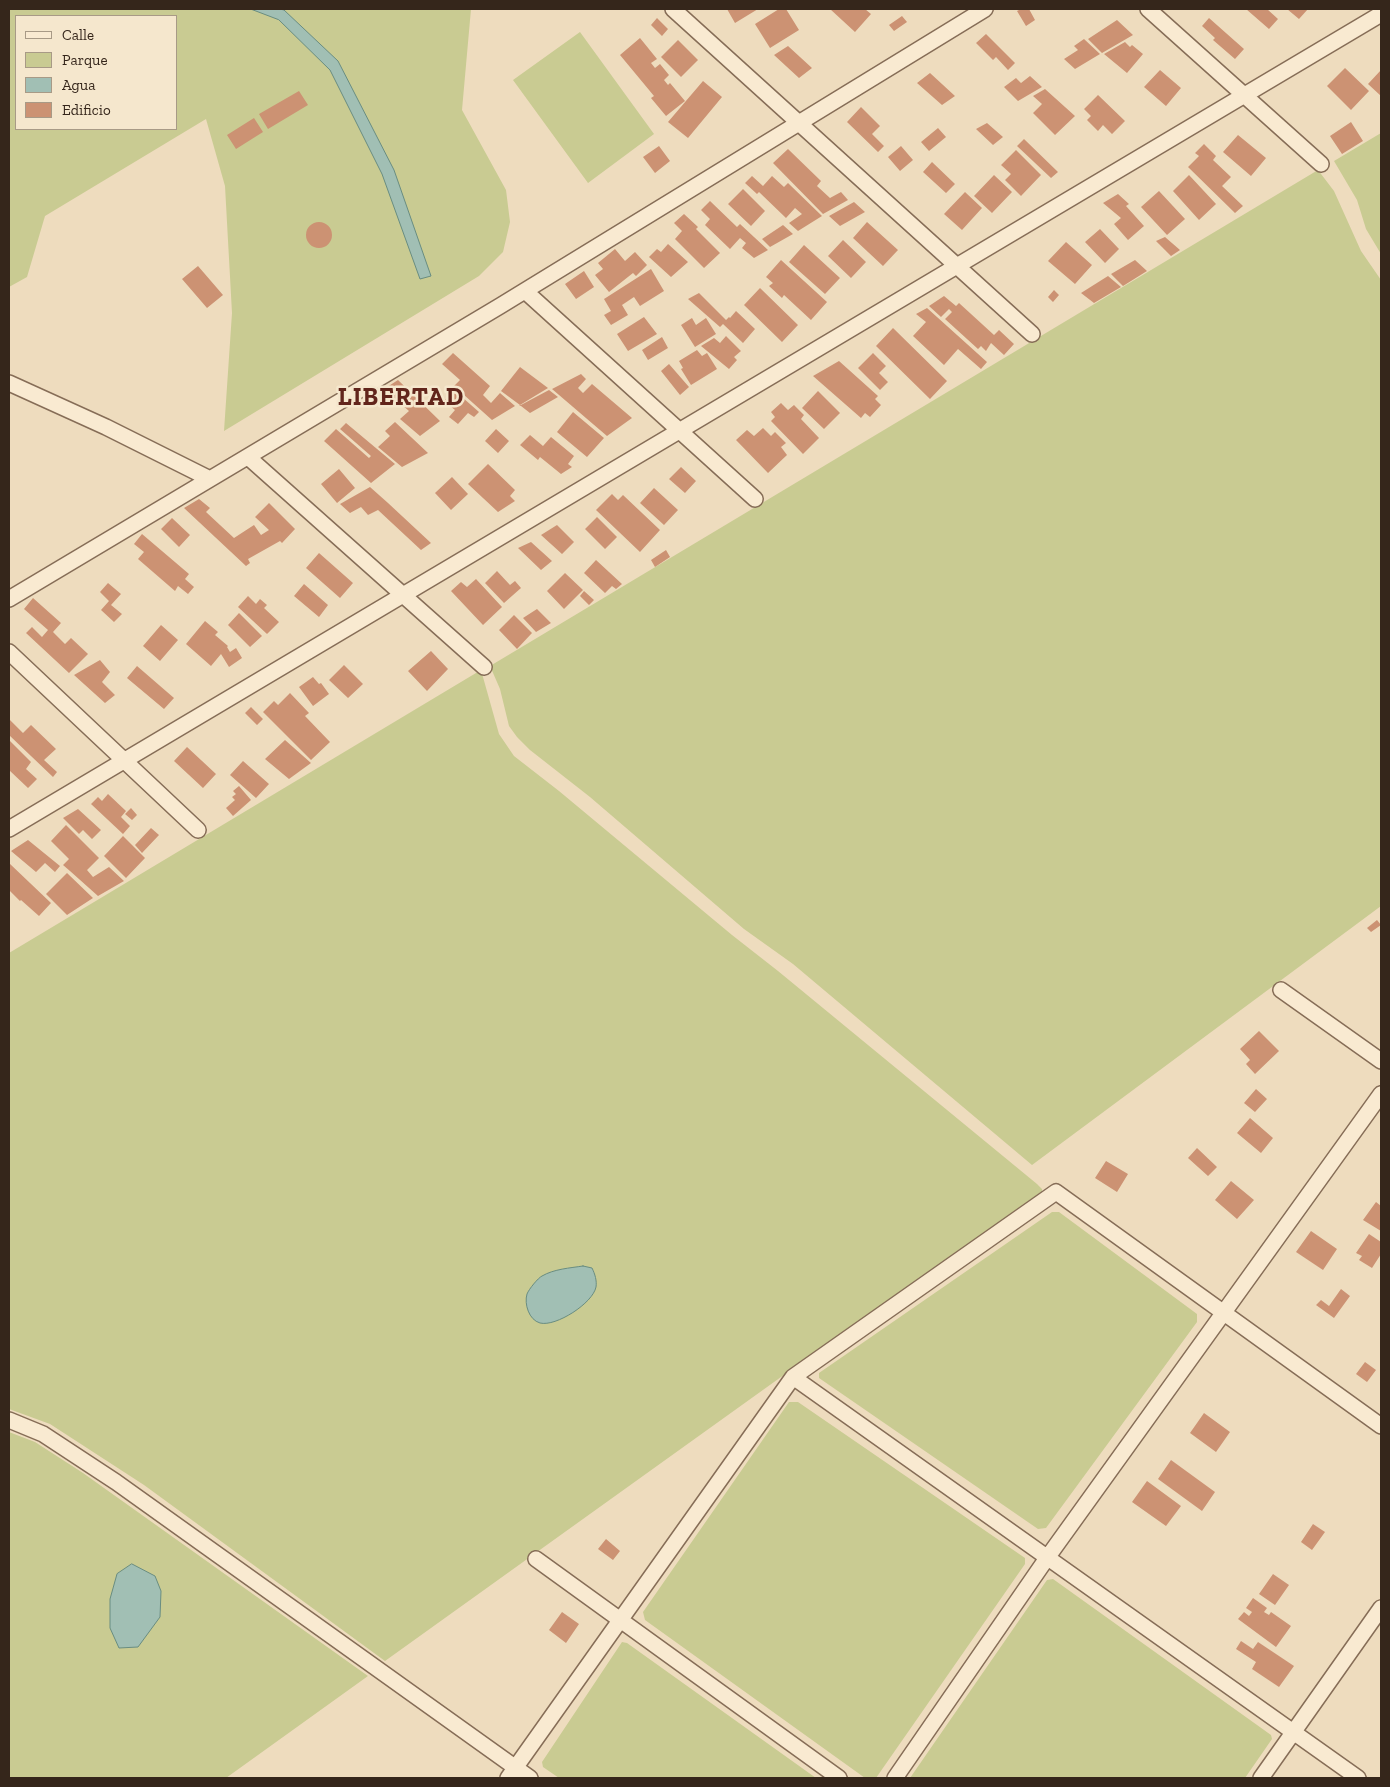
<!DOCTYPE html>
<style>
body{margin:0}
#map{position:relative;width:1390px;height:1787px;overflow:hidden;background:#eedcbe;font-family:"Zilla Slab",serif}
canvas{display:block}
.frame{position:absolute;inset:0;border:10px solid #35261b;pointer-events:none}
.legend{position:absolute;left:15px;top:15px;width:162px;height:115px;box-sizing:border-box;background:#f5e7cd;border:1px solid #a89a86;margin:0;padding:6px 9px;list-style:none;font-size:15px;color:#35261b}
.legend li{display:flex;align-items:center;gap:10px;height:25px}
.legend b{width:25px;border:1px solid #a89a86}
</style>
<div id="map">
<canvas width="1390" height="1787"></canvas>
<div class="frame"></div>
<ul class="legend">
<li><b style="height:6px;background:#f9ead1"></b>Calle</li>
<li><b style="height:14px;background:#c9cb92"></b>Parque</li>
<li><b style="height:14px;background:#a1bfb4"></b>Agua</li>
<li><b style="height:14px;background:#cc9273"></b>Edificio</li>
</ul>
</div>
<script>
const c = document.querySelector('canvas').getContext('2d');
c.lineJoin = 'round';
function fillPath(path, color) {
  c.fillStyle = color;
  c.fill(path, 'evenodd');
}
function stroke(path, color, width, dash) {
  c.strokeStyle = color;
  c.lineWidth = width;
  c.lineCap = dash ? 'butt' : 'round';
  c.setLineDash(dash || []);
  c.stroke(path);
}
function label(font, color, halo, rows, align = 'center') {
  c.font = font + ' "Zilla Slab",serif';
  c.lineWidth = 5;
  c.setLineDash([]);
  c.textBaseline = 'middle';
  c.strokeStyle = halo;
  c.fillStyle = color;
  for (const [text, x, y, turn = 0] of rows) {
    c.save();
    c.translate(x, y);
    c.rotate((+turn || 0) * Math.PI / 180);
    c.textAlign = isNaN(turn) ? turn : align;
    if (halo) c.strokeText(text, 0, 0);
    c.fillText(text, 0, 0);
    c.restore();
  }
}
fillPath(new Path2D(`
 M9,9H471L462,110L506,190L510,222L503,252L479,276L224,431L232,313L225,186L206,119L45,216L27,277L9,287ZM16,16H176V129H16Z
 M580,32L654,134L588,183L513,80Z
 M1381,133V254L1366,229L1357,200L1334,161Z
 M1318,170L1334,191L1361,251L1381,280V906L1032,1165L793,964L744,929L590,797L530,750L517,737L509,726L500,689L490,666Z
 M481,670L499,734L514,756L559,791L732,935L778,971L1037,1184L1042,1189V1194L788,1372L385,1661L144,1485L50,1424L9,1409V953Z
 M1052,1212H1059L1197,1314V1322L1046,1528L1038,1529L819,1378V1373Z
 M789,1402H798L1025,1558V1564L876,1778H865L645,1620L643,1612Z
 M9,1432L35,1442L83,1473L368,1676L226,1778H9Z
 M1053,1579L1271,1735L1272,1739L1245,1778H910L1047,1580Z
 M622,1642L627,1643L816,1778H559L543,1767L542,1762Z`), '#c9cb92');
const water = new Path2D(`
 M251,9H280L284,10L338,61L394,170L431,276L420,279L382,174L330,70L279,20Z
 M583,1266L592,1268C595,1274 597,1281 596,1287C593,1303 556,1327 540,1323C529,1320 524,1304 527,1294C529,1289 538,1278 542,1276C554,1269 570,1268 583,1266Z
 M132,1564L155,1576L161,1591L160,1617L138,1647L119,1648L110,1628V1599L117,1574Z`);
fillPath(water, '#a1bfb4');
stroke(water, '#698d81', 1);
fillPath(new Path2D(`
 M727,9H758L735,23Z
 M779,9H786L799,30L770,48L755,24Z
 M830,9H865L871,14L855,32Z
 M1021,9H1029L1035,20L1026,26L1017,11Z
 M1246,9H1267L1278,19L1269,29Z
 M1287,9H1308L1299,19Z
 M902,16L907,22L894,31L889,25Z
 M657,18L668,29L662,36L651,25Z
 M1209,18L1244,49L1235,59L1213,40L1215,38L1202,26Z
 M1117,20L1133,35L1102,53L1088,39Z
 M986,34L1015,63L1008,70L996,57L993,60L976,43Z
 M640,38L657,59L651,63L655,68L660,64L669,75L664,80L668,85L670,83L685,101L666,116L651,98L654,96L620,55Z
 M1084,39L1100,54L1075,69L1064,59L1078,50L1074,46Z
 M678,40L698,60L681,77L661,57Z
 M1125,42L1130,47L1132,45L1143,54L1127,73L1104,54Z
 M788,46L812,68L799,78L774,55Z
 M1345,68L1369,91L1351,110L1327,86Z
 M1160,70L1181,88L1166,106L1144,87Z
 M1381,70V96L1368,84Z
 M930,73L955,96L942,105L917,83Z
 M1030,76L1042,87L1018,101L1004,87L1016,78L1021,83Z
 M703,81L722,97L688,138L668,122Z
 M1045,89L1075,116L1055,135L1033,113L1042,104L1033,96Z
 M299,91L308,105L268,129L259,114Z
 M1098,95L1125,121L1112,134L1103,125L1098,131L1087,120L1091,116L1084,109Z
 M861,107L880,126L872,134L884,146L878,152L847,122Z
 M254,118L263,132L236,149L227,135Z
 M1351,122L1363,141L1342,154L1330,136Z
 M987,123L1003,137L993,145L976,129Z
 M938,128L946,137L929,151L921,142Z
 M1238,135L1266,158L1251,176L1223,152Z
 M1024,139L1058,172L1051,178L1017,146Z
 M1204,144L1216,156L1213,160L1231,177L1222,186L1243,206L1235,213L1188,167L1199,156L1195,153Z
 M659,146L670,161L655,173L643,157Z
 M901,146L913,160L900,171L888,157Z
 M788,149L821,181L817,186L830,198L841,192L848,200L823,214L773,163Z
 M1016,150L1041,175L1021,196L1005,180L1011,174L1001,165Z
 M932,162L955,184L946,193L923,172Z
 M994,175L1012,192L992,213L974,196Z
 M1189,175L1216,204L1199,220L1173,191Z
 M752,176L763,186L772,176L784,187L788,183L822,216L798,231L789,223L802,214L795,208L786,218L759,192L757,194L745,183Z
 M743,189L765,211L751,226L728,204Z
 M1159,191L1185,219L1167,235L1141,207Z
 M965,192L982,208L962,230L944,214Z
 M1118,194L1129,204L1126,206L1144,226L1128,240L1114,224L1121,218L1103,203Z
 M710,201L737,227L740,224L768,250L754,258L742,248L746,243L740,238L730,249L705,225L710,219L701,210Z
 M854,202L865,212L840,226L829,216Z
 M684,214L698,227L696,229L720,253L704,268L675,239L682,231L674,223Z
 M867,222L898,250L883,266L853,238Z
 M306 235a13 13 0 1 1 26 0a13 13 0 1 1-26 0Z
 M783,225L793,234L770,247L762,239Z
 M1100,229L1119,249L1105,263L1085,242Z
 M1165,237L1180,250L1171,256L1156,241Z
 M843,240L866,262L851,278L828,256Z
 M1066,242L1092,265L1075,284L1048,261Z
 M668,244L688,262L671,277L649,257L657,249L661,252Z
 M804,245L840,278L825,294L789,262Z
 M615,249L625,261L635,252L647,265L636,276L633,273L609,292L595,275L603,269L598,263Z
 M781,260L827,302L811,320L784,295L782,298L769,286L773,283L766,277Z
 M1135,260L1147,271L1123,286L1111,274Z
 M198,266L223,295L207,308L182,279Z
 M651,269L664,291L640,306L634,297L622,305L628,315L611,325L604,315L611,311L604,299Z
 M584,271L594,287L576,299L565,284Z
 M1108,276L1121,287L1094,303L1081,293Z
 M760,288L798,325L782,342L744,305Z
 M1054,290L1059,295L1053,302L1048,297Z
 M699,293L726,320L729,317L730,318L736,311L755,329L743,343L723,324L720,327L688,299Z
 M944,296L956,306L959,303L994,335L999,330L1014,344L1004,355L991,343L986,351L981,346L978,349L945,319L952,312L949,309L941,317L929,306Z
 M927,308L987,362L981,369L958,349L944,365L913,336L926,322L916,314Z
 M644,317L657,334L628,351L617,334Z
 M692,318L696,325L706,318L716,334L695,347L681,325Z
 M893,328L947,381L930,399L876,346Z
 M726,336L741,351L734,357L737,360L729,369L701,346L714,338L720,343Z
 M662,337L668,348L648,360L642,350Z
 M697,350L702,356L707,353L717,369L691,385L681,369L683,368L679,361Z
 M453,353L490,386L483,395L491,403L500,393L515,406L492,420L454,386L460,380L442,364Z
 M873,353L886,366L879,373L888,382L880,390L858,368Z
 M839,361L878,396L875,399L881,405L870,417L865,413L861,418L813,376Z
 M669,364L689,387L680,395L661,371Z
 M520,367L548,388L520,405L501,391Z
 M581,374L586,379L578,388L583,393L592,384L632,418L607,436L552,389Z
 M398,380L440,421L420,436L400,419L409,411L384,389Z
 M454,390L479,412L474,417L468,413L458,424L449,417L455,410L444,401Z
 M549,390L558,397L530,413L521,406H519Z
 M818,391L840,413L824,429L802,408Z
 M781,403L788,410L794,405L804,415L801,419L819,438L803,454L771,421L775,417L771,412Z
 M573,412L604,438L587,457L557,432Z
 M395,422L428,453L402,467L378,447L390,436L385,431Z
 M346,423L395,464L371,483L324,441L336,429L369,458L371,456L340,429Z
 M763,428L771,436L775,432L786,443L781,447L787,455L768,473L736,440L747,430L754,436Z
 M496,429L509,441L498,453L485,441Z
 M530,435L543,446L551,437L574,456L568,464L572,467L561,474L540,457L538,460L520,445Z
 M488,464L515,490L510,496L515,501L498,512L468,484Z
 M681,467L696,481L685,493L669,479Z
 M339,469L355,488L337,503L321,484Z
 M452,477L468,494L451,510L435,493Z
 M370,487L388,503L431,543L421,550L378,510L368,515L361,507L350,513L340,504Z
 M654,488L678,510L664,525L640,503Z
 M612,494L618,500L623,495L660,530L640,552L596,510Z
 M199,499L210,508L206,512L234,538L254,525L261,535L269,530L255,517L269,503L295,529L282,543L280,541L248,559L250,563L246,566L184,508Z
 M597,517L617,537L605,549L585,529Z
 M172,518L190,535L179,547L161,529Z
 M557,525L574,542L562,554L541,535Z
 M142,534L189,574L185,579L194,587L188,594L178,586L175,591L138,559L144,552L134,544Z
 M531,542L552,561L541,570L518,548Z
 M666,550L670,557L655,567L651,560Z
 M319,553L353,583L340,598L306,568Z
 M596,560L622,584L616,589L612,586L605,593L584,573Z
 M497,571L510,585L515,581L521,588L504,603L485,583Z
 M565,573L583,590L564,609L547,591Z
 M476,579L502,607L483,625L451,591L461,582L467,587Z
 M108,583L121,594L111,605L122,614L114,622L101,610L109,601L100,592Z
 M304,584L328,605L319,617L294,596Z
 M584,591L594,600L589,605L580,596Z
 M248,596L256,604L260,599L267,605L264,608L279,622L267,634L238,607Z
 M33,598L61,623L53,632L65,644L71,638L88,654L69,673L26,633L32,627L42,637L48,630L24,609Z
 M537,609L551,623L536,632L523,618Z
 M239,613L262,636L250,647L228,625Z
 M514,615L532,633L517,649L499,630Z
 M205,621L218,632L215,635L228,646L227,647L230,652L236,648L242,658L229,667L221,654L211,666L186,644Z
 M161,625L178,640L160,661L143,646Z
 M431,651L448,669L427,691L408,671Z
 M100,660L110,672L102,682L115,695L105,703L74,675Z
 M344,665L363,684L348,698L329,680Z
 M137,666L174,698L164,709L127,678Z
 M313,677L319,684L321,683L329,694L313,706L299,687Z
 M290,693L309,713L305,716L330,742L311,760L263,712L274,701L278,705Z
 M251,707L263,719L257,725L245,713Z
 M9,719L23,733L31,725L56,749L44,760L57,772L53,777L9,735Z
 M9,740L31,762L26,769L37,779L28,788L9,770Z
 M285,740L311,763L289,779L265,759Z
 M187,747L216,774L203,788L174,761Z
 M243,761L269,784L256,798L230,775Z
 M239,786L251,800L233,816L226,808L235,800L232,797L236,794L233,791Z
 M108,794L126,811L121,817L130,826L123,834L91,804L98,797L102,801Z
 M131,808L137,815L132,820L125,814Z
 M78,809L101,830L92,839L83,830L79,834L63,818Z
 M66,825L99,858L87,870L93,877L109,867L124,881L98,896L70,871L63,865L69,859L51,841Z
 M151,828L159,835L142,853L135,845Z
 M123,836L145,858L126,878L104,856Z
 M28,840L60,866L55,872L45,863L36,872L11,851Z
 M9,863L51,903L39,916L21,900L20,901L9,890Z
 M67,873L93,898L67,915L46,894Z
 M1377,920L1381,925L1371,932L1367,928Z
 M1259,1031L1279,1051L1255,1074L1246,1064L1250,1060L1240,1049Z
 M1256,1089L1267,1099L1255,1112L1244,1103Z
 M1250,1118L1273,1138L1261,1153L1237,1133Z
 M1197,1148L1217,1167L1208,1176L1188,1158Z
 M1106,1161L1128,1174L1117,1192L1095,1178Z
 M1231,1181L1254,1200L1237,1219L1215,1200Z
 M1376,1202L1381,1206V1231L1363,1220Z
 M1311,1231L1337,1249L1323,1270L1296,1252Z
 M1369,1234L1381,1242V1254L1372,1268L1359,1260L1362,1256L1356,1253Z
 M1341,1289L1350,1296L1334,1318L1316,1305L1321,1300L1329,1306Z
 M1365,1362L1376,1370L1367,1382L1356,1374Z
 M1204,1413L1230,1432L1216,1452L1190,1433Z
 M1171,1460L1215,1492L1202,1511L1158,1479Z
 M1147,1481L1181,1506L1166,1526L1132,1502Z
 M1313,1524L1325,1532L1312,1550L1301,1542Z
 M606,1539L620,1551L613,1560L598,1549Z
 M1273,1574L1289,1585L1275,1605L1259,1594Z
 M1253,1598L1267,1608L1264,1612L1269,1615L1271,1612L1291,1626L1276,1647L1238,1619L1244,1612L1249,1616L1252,1612L1246,1608Z
 M562,1612L579,1624L566,1643L549,1630Z
 M1241,1641L1253,1649L1258,1642L1294,1666L1279,1687L1252,1669L1256,1662L1236,1649Z`), '#cc9273');
const minor = new Path2D(`
 M673,9L1032,334
 M1148,9L1321,164
 M525,291L755,499
 M9,383L106,427L210,479
 M248,457L484,667
 M9,599L500,306L985,9
 M9,652L198,830
 M9,829L1381,14
 M1281,990L1381,1061
 M793,1377L1358,1778
 M9,1420L43,1434L116,1482L530,1778
 M536,1559L839,1778
 M508,1778L793,1377L1056,1192L1381,1426
 M895,1778L1047,1558L1381,1094
 M1261,1778L1381,1608`);
stroke(minor, '#866d57', 18);
stroke(minor, '#f9ead1', 15);
c.letterSpacing = '1px';
label('bold 25px', '#62251b', '#f5e7cd', [
 ["LIBERTAD",401,398]
]);
c.letterSpacing = '0px';
</script>
